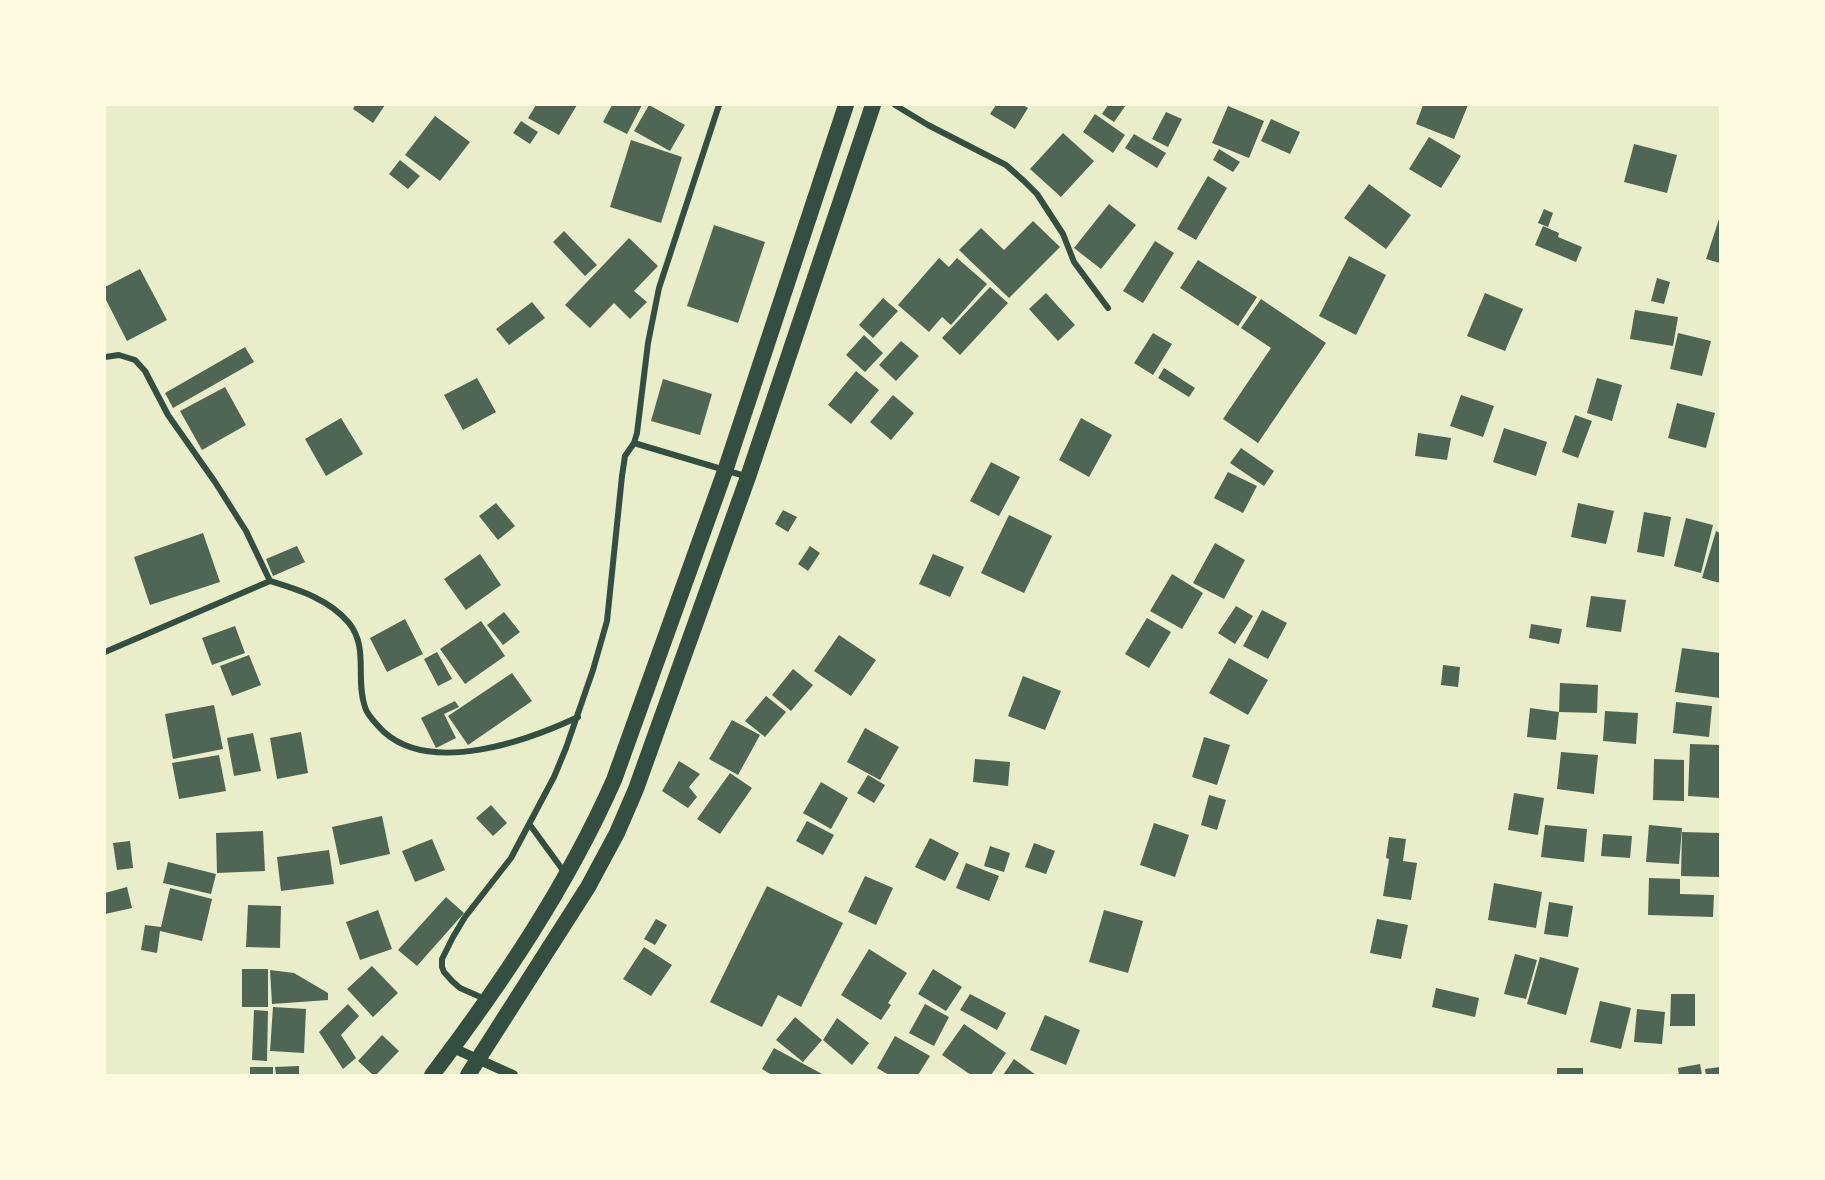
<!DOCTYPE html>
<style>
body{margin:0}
#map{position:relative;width:1825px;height:1180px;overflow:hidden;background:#e9edc9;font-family:"DM Sans",sans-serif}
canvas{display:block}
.frame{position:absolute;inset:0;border:106px solid #fefae0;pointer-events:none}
</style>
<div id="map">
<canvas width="1825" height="1180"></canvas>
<div class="frame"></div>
</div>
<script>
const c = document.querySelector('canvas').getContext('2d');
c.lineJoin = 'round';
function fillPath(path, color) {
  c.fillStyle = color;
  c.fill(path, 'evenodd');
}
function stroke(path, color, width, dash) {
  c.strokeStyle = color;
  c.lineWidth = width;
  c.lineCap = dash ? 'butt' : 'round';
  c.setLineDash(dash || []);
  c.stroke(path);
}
fillPath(new Path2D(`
 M355,105H385L373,123L353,109Z
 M536,105H577L559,135L528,118Z
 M612,105H642L627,134L603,122Z
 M649,105L685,125L670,151L634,131Z
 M996,105H1023L1028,108L1015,129L990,114Z
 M1108,105H1126L1114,122L1102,114Z
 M1423,105H1468L1454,139L1416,124Z
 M1228,106L1264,121L1249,158L1212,143Z
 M1166,112L1182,119L1168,147L1152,139Z
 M1095,114L1125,135L1113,153L1083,132Z
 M435,116L470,142L440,181L405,155Z
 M1271,119L1300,132L1290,154L1261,141Z
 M521,121L538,132L530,144L513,133Z
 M1063,133L1094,161L1061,197L1030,169Z
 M1134,134L1166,153L1157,168L1125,148Z
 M1429,137L1461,156L1441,188L1409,169Z
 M631,140L682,157L661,223L610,207Z
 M1634,144L1677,155L1667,193L1624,182Z
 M1219,149L1240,162L1233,172L1213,160Z
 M400,160L420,176L408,189L389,174Z
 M1208,176L1227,188L1196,240L1177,229Z
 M1369,184L1411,215L1386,249L1344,218Z
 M1109,204L1136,225L1101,269L1074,248Z
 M1544,209L1553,213L1548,227L1538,223Z
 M1720,216V263L1706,259Z
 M1033,221L1060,247L1009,298L959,250L981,228L1004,250Z
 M714,225L765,242L738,323L687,306Z
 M1543,226L1559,233L1558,237L1582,247L1576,262L1535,245Z
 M564,231L597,265L585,276L553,242Z
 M629,238L658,266L634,291L647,302L630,319L614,303L590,328L565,305Z
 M1155,241L1174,253L1143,303L1123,291Z
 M1349,256L1386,275L1356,335L1319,316Z
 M939,258L949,267L957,258L987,284L951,325L942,317L929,332L898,305Z
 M1198,260L1257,297L1238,326L1180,288Z
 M140,269L167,320L127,341L105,298V287Z
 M1657,278L1670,282L1664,304L1651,301Z
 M990,287L1008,303L960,355L942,338Z
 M1046,293L1075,325L1058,341L1029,309Z
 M1485,293L1523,309L1505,351L1467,336Z
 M883,298L898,311L873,338L859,325Z
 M1261,299L1326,343L1258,443L1223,419L1271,348L1241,328Z
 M532,302L545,318L509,345L496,329Z
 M1635,310L1678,317L1673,346L1630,339Z
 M1153,333L1172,344L1153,375L1134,363Z
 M1678,333L1711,341L1702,376L1670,369Z
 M864,335L883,353L865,372L846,355Z
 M901,341L919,356L896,381L879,365Z
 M245,347L254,362L173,408L165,393Z
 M1164,368L1195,388L1189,397L1158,378Z
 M856,371L879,390L851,424L828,405Z
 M477,378L496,412L463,430L444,395Z
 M1597,378L1622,385L1612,421L1587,413Z
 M663,379L712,394L700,435L651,421Z
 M225,387L246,425L202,450L180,411Z
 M893,395L914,413L891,440L870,422Z
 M1461,395L1494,406L1483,437L1450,426Z
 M1677,403L1715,413L1706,448L1668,438Z
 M1575,415L1592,421L1578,458L1562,452Z
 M341,418L363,454L326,476L305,439Z
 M1081,418L1112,435L1089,477L1059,460Z
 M1504,428L1547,442L1536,476L1493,462Z
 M1418,433L1451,438L1447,460L1415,456Z
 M1241,448L1274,471L1264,486L1230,463Z
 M991,462L1020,477L999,516L970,501Z
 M1228,472L1257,486L1243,513L1214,498Z
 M496,503L515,526L498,540L479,516Z
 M1578,503L1614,511L1606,544L1571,537Z
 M783,510L797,517L788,532L775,524Z
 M1644,512L1671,517L1664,557L1637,552Z
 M1009,515L1052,536L1024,593L981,573Z
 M1686,518L1713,525L1701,573L1674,566Z
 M1716,531L1720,533V583L1702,578Z
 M203,533L220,582L150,605L134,557Z
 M1215,543L1245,560L1224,599L1193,583Z
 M297,546L305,562L273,576L266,559Z
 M810,546L820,553L808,571L798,564Z
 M480,554L501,585L466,610L444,579Z
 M933,554L964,567L950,597L919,584Z
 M1172,574L1203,593L1182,629L1150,611Z
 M1591,596L1626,600L1621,632L1586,627Z
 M1236,606L1253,616L1235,644L1218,633Z
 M1262,610L1287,623L1268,659L1243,646Z
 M504,612L520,632L503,645L487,625Z
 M1147,618L1171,632L1149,668L1125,654Z
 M405,619L423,654L387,672L370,638Z
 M481,621L505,656L465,684L440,649Z
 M1531,624L1562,629L1559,644L1529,638Z
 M235,626L245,653L212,665L202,638Z
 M839,635L876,660L851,696L814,671Z
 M1682,648L1720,653V698L1675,692Z
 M437,652L452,679L438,686L424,659Z
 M249,655L261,685L232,696L220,666Z
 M1229,658L1268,680L1248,715L1209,693Z
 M1443,665L1460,667L1458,687L1441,685Z
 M793,669L813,685L791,711L772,695Z
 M512,673L532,701L468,745L448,716Z
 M1023,676L1061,691L1045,730L1008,716Z
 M1560,683L1598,685L1597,713L1559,712Z
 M766,696L786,712L765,737L745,721Z
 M455,701L459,707L444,714L456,738L436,748L421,718Z
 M1676,702L1712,706L1709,737L1673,733Z
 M214,705L223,749L173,759L165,714Z
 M1530,708L1559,712L1556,740L1527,737Z
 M1605,711L1638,713L1636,744L1603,741Z
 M732,720L760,735L738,775L709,759Z
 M865,728L899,747L880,780L847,762Z
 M301,732L308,773L277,779L270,738Z
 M253,733L261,771L234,776L227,738Z
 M1204,737L1230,745L1217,785L1192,777Z
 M1690,744L1720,745V798L1688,796Z
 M1561,752L1598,755L1594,794L1557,789Z
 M219,755L226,791L179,799L172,763Z
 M975,759L1010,762L1008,786L973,782Z
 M1654,759L1684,760V801L1653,800Z
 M679,761L700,774L689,787L697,797L688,808L662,791Z
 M730,773L752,788L720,834L697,819Z
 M868,775L885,785L874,803L857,793Z
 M821,782L848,798L831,829L803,813Z
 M1514,793L1544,798L1538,835L1508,830Z
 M1209,795L1226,800L1217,830L1201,825Z
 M491,805L507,823L493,836L476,818Z
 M382,816L390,854L340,865L332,827Z
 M807,821L834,835L823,855L796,841Z
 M1154,823L1189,835L1175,877L1140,865Z
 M1545,825L1587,829L1584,862L1541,857Z
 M1649,825L1682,828L1679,864L1646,862Z
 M263,831L265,871L217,873L216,833Z
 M1682,832L1719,833L1720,877L1681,876Z
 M1603,834L1632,836L1630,858L1601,856Z
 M1389,837L1406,839L1403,861L1417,863L1411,900L1383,896L1389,859L1386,858Z
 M930,838L959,853L945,881L915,867Z
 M432,839L445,870L415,882L402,851Z
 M130,841L133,868L117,870L113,843Z
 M1034,843L1055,851L1046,874L1025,867Z
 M990,846L1010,853L1004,872L984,866Z
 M329,850L334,884L281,891L277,857Z
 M168,862L216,874L211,894L163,883Z
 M966,863L999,876L989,901L956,888Z
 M865,876L893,888L876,925L848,912Z
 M1649,878L1680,879V894L1714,895L1713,917L1648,915Z
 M1494,883L1542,892L1536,928L1488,920Z
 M767,886L843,923L801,1007L778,995L762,1027L710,1002Z
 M127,887L132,908L105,914V893Z
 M170,888L212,899L202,941L160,931L157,953L141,950L145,925L161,927Z
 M446,897L464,913L417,966L398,950Z
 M1549,902L1573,906L1568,937L1544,934Z
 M248,905L281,906L280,948L246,947Z
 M378,910L392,949L360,960L346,922Z
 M1104,910L1143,921L1128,973L1089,962Z
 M656,919L667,925L655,945L644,939Z
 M1377,919L1408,925L1401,959L1370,953Z
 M644,947L672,965L651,996L623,979Z
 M869,949L907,973L888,1003L891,1005L881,1020L841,995Z
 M1515,954L1537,960L1526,999L1504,994Z
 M1540,957L1579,968L1566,1015L1527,1004Z
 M372,966L398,993L373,1017L347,989Z
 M242,969H268V1007H242Z
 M933,969L962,987L946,1011L918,994Z
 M270,970L294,973L328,993V1000L272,1004Z
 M1436,988L1479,998L1475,1017L1432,1007Z
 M970,994L1006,1013L997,1030L960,1010Z
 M1671,994H1695V1026H1670Z
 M1600,1001L1631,1008L1621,1049L1590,1042Z
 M348,1004L359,1016L341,1035L356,1058L343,1069L319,1032Z
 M925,1004L949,1017L934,1046L909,1033Z
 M273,1007L306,1009L304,1053L270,1051Z
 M1637,1009L1665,1012L1662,1044L1634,1042Z
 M254,1010L268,1011L267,1061L252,1060Z
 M1045,1015L1080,1030L1066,1065L1030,1050Z
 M795,1017L822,1040L803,1062L776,1040Z
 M837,1018L869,1043L852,1065L823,1040Z
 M964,1024L1006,1053L991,1075H971L942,1055Z
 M382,1035L399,1051L376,1075H373L358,1061Z
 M895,1036L930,1056L918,1075H889L877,1068Z
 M774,1048L824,1075H772L762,1069Z
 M1014,1059L1036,1075H1003Z
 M1700,1064L1702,1075H1679L1678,1068Z
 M299,1066V1075H276L275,1067Z
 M250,1067H273V1075H250Z
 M1720,1067V1075H1706L1705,1069Z
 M1557,1068H1583V1075H1557Z`), '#4f6655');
stroke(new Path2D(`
 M895,105L928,125L1006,165L1024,181L1037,194L1063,234L1074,262L1108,308
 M105,357L119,355L135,360L145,371L168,415L215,482L246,531L270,581
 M634,443L745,476
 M105,652L270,581C299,590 329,599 349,623C369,648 355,679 365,707C367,715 378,726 384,732C432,775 527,741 578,717
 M530,825L565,873
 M485,999L460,988L452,981L444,972L442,967V959L453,937L465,917L511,858L554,777L566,748L593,670L607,621L622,476L625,456L634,443L637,433L648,343L659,288L719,105`), '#344e41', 6);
stroke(new Path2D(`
 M453,1048L513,1075`), '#344e41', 10);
stroke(new Path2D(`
 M432,1075C502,983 567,886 614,780L725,471L846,105
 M468,1075L588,887L617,833L636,789L748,477L873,105`), '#344e41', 16);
</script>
